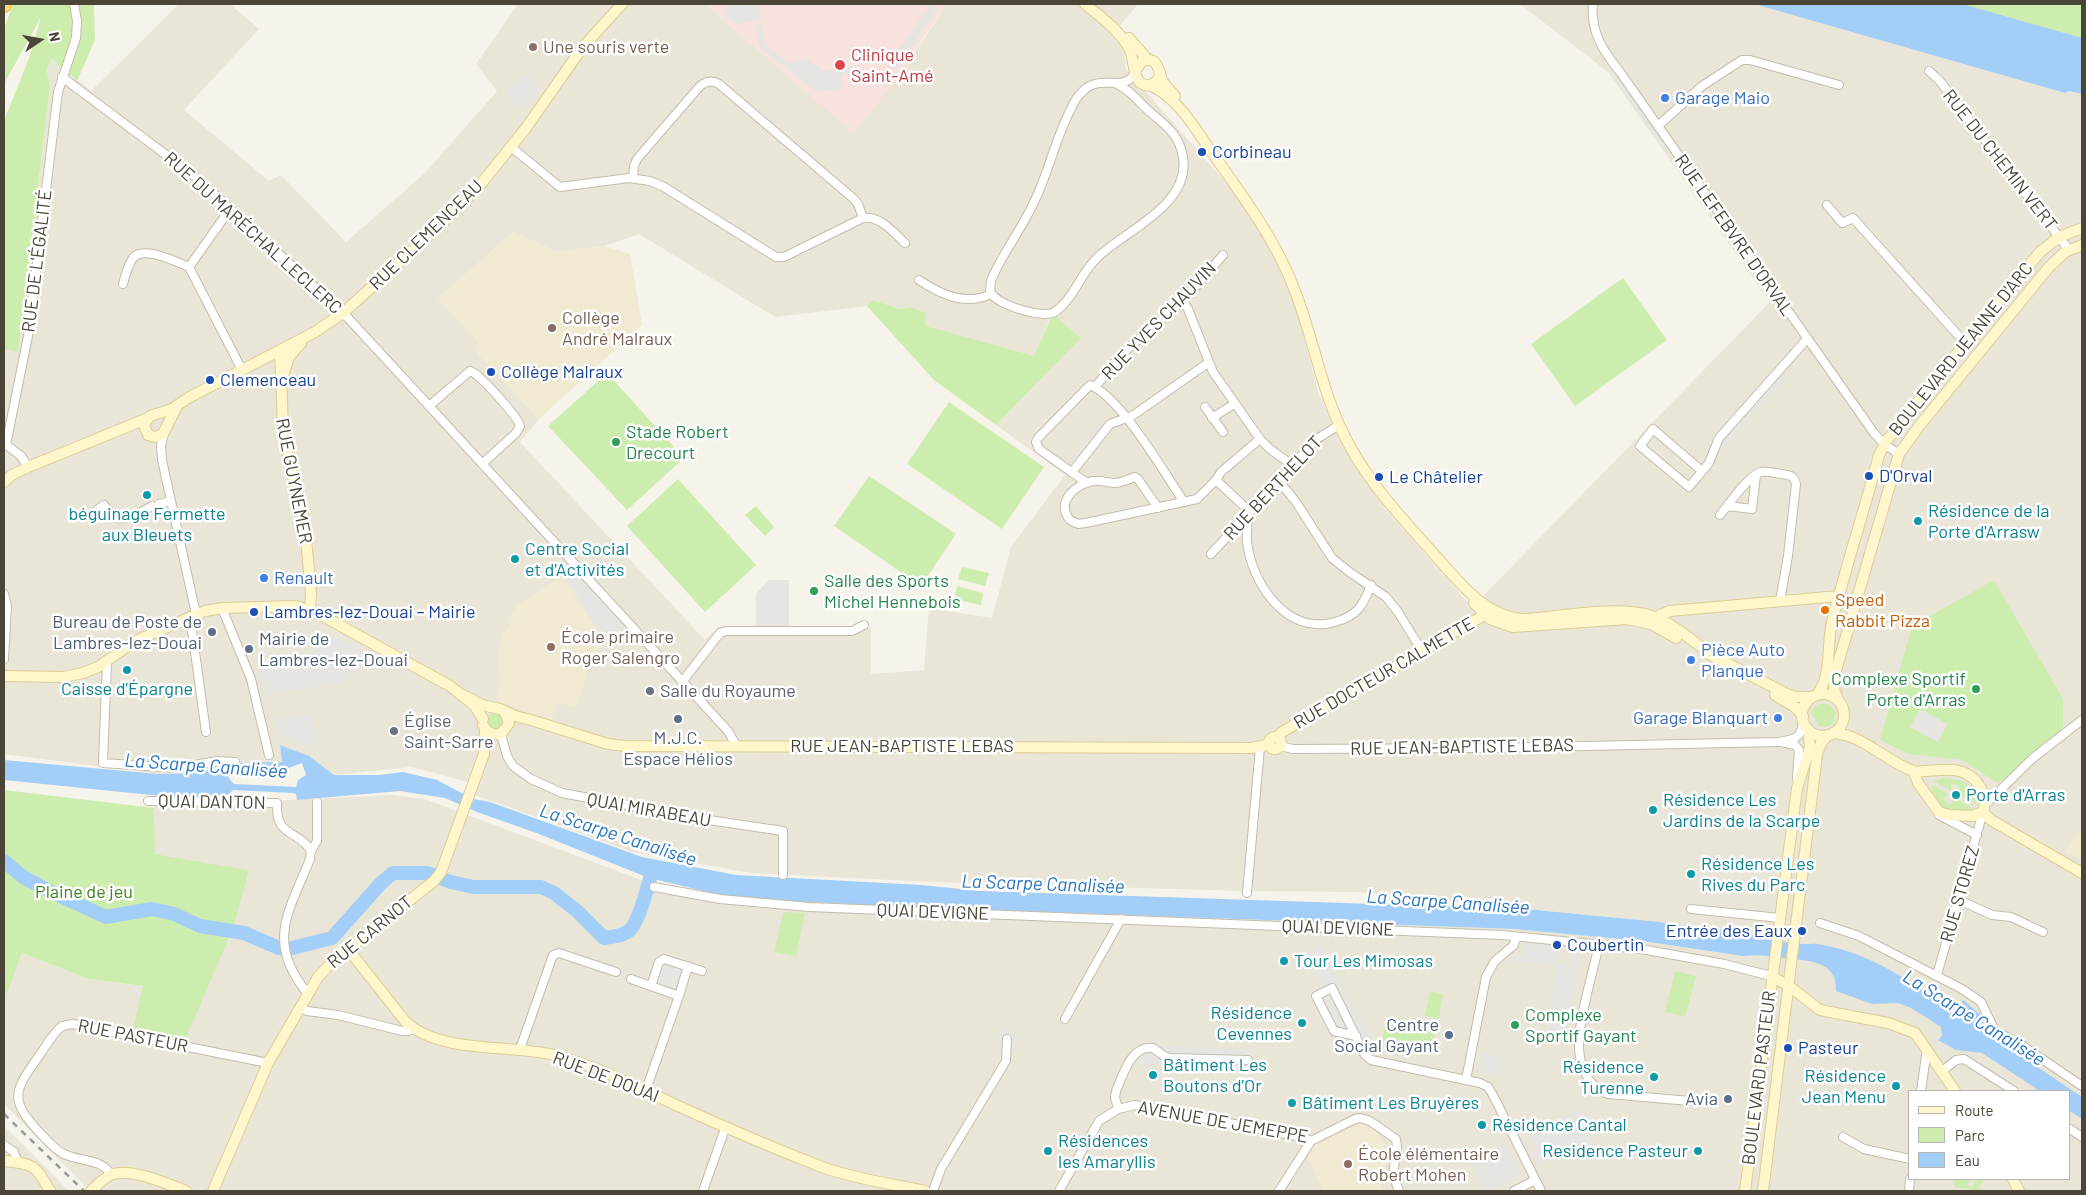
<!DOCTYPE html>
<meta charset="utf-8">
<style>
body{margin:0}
#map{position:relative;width:2086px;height:1195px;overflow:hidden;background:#f6f3ea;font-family:Barlow,sans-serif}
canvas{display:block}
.frame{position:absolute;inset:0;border:5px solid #4b4537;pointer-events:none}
.legend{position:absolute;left:1908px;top:1090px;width:162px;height:90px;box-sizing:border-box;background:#fff;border:1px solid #b7b5af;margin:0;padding:6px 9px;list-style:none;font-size:15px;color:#4b4537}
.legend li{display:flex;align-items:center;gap:10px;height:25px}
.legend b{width:25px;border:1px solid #b7b5af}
.north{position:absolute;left:15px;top:15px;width:50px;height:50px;-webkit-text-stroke:4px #fff;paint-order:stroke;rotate:78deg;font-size:14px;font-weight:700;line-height:20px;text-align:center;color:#4b4537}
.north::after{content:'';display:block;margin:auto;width:18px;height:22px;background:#4b4537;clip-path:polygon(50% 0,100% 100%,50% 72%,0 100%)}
</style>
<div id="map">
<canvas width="2086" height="1195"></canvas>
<div class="frame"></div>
<ul class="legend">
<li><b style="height:6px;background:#fff6cb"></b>Route</li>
<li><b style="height:14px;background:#cdedaf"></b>Parc</li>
<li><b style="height:14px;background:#a2cef7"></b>Eau</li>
</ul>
<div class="north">N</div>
</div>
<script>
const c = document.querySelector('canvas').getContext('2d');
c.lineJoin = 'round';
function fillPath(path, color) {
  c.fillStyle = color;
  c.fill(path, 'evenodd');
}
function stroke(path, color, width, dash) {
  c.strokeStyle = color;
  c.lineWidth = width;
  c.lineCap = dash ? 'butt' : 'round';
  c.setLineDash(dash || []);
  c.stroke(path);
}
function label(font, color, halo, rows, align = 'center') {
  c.font = font + ' Barlow,sans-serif';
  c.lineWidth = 5;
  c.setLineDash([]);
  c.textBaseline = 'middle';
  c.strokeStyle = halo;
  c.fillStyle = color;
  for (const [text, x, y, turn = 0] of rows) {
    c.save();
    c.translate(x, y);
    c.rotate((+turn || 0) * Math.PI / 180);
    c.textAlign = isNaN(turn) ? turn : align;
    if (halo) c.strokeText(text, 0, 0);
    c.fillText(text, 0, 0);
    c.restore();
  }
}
fillPath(new Path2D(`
 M179,4H230L259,29L184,110L269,181L281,175L346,242L425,173L497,91L476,64L518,4H705L853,132L924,39L946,4H1105L1107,5L1109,4H1138L1113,34L1120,41L1124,51L1126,69L1233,191L1265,241L1286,283L1300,322L1319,394L1342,445L1386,510L1480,616L1485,594L1770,302L1608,72L1520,4H1754L2065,93L2069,91L2082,94V1191H90L4,1104V995L8,991L22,953L88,979L143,986L249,870L154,854V808L157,797L266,801L394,795L425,799L644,881L752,899L906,907L1514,929L1642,941L1743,956L1754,954L1804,960L1803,944L1768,939L1740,931L1732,932L1660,922L1359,892L1243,891L932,882L751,873L632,852L475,795L476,784L411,767L334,775L309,756L280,745L282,762L216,766L209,771L202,773L158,774L4,754V349L18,351L50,87L47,70L50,57L91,91ZM513,232L557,252L604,246L639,234L775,317L867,306L873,300L900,309L911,307L926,326L1034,357L1049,320L1080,338L996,425L1065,475L1011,547L992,618L929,608L924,670L871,674V627H718L705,640L520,442L539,419L474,349L480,343L438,299ZM1910,1091H2070V1179H1910Z
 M4,1126L69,1191H4Z`), '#eae6d7');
fillPath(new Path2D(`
 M513,232L557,252L604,246L630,254L642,325L539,419L474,349L479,343L438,299Z
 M563,575L606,643L593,656L576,708L558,703L551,722L497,700L499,650L503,632L511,626L507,622L516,606Z
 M2082,825V861L2065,851Z
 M1361,1124L1378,1133L1389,1156L1381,1183L1385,1191H1323L1307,1157L1315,1144Z`), '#f0ead2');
fillPath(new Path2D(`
 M705,4H946L887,92L853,133Z`), '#f7e2dd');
fillPath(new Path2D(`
 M13,4H94L95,40L77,81L51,58L47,70L50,87L18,352L4,349V121L29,58L41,17L4,84V29Z
 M1804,4H2082V85Z
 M1623,278L1667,340L1575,406L1531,344Z
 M873,300L900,309L911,307L925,313L926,326L1034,356L1050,320L1056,317L1081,338L996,425L934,380L867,306Z
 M607,373L684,458L627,510L548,426Z
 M949,402L1044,467L1002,529L907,464Z
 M869,476L956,534L921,586L834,526Z
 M678,479L756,565L705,612L627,526Z
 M756,506L774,527L765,536L745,515Z
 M962,567L989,573L985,586L958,579Z
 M1994,580L2063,699V729L2002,781L1996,782L1962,760L1908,754L1880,740L1912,626Z
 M957,586L983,593L981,605L954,599Z
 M1822,703L1830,705L1836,713L1833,723L1828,726L1820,727L1811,713L1815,706Z
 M488 721a8 8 0 1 1 16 0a8 8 0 1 1-16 0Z
 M1943,778L1964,781L1975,797L1977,805L1957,794L1960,788L1957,784L1951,785V791L1933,781Z
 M1932,785L1949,795L1944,798L1946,803L1951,804L1955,798L1974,809C1965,815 1955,812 1945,810L1932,792Z
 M4,790L154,808L155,854L249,870L234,926L184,1043L132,1032L143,986L88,979L22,953L8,991L4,995Z
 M783,912L805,913L796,956L774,952Z
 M1675,971L1696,976L1685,1017L1665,1012Z
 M1430,991L1443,994L1439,1018L1425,1016Z
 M1387,1016L1436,1025L1432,1050L1382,1041Z
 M1953,1179H1971L1967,1184L1971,1187L1975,1183V1179H1985L1980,1184L1978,1189L1984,1186L1979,1191H1969L1971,1189L1957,1188L1953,1184Z`), '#cdedaf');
fillPath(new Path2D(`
 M730,4H758L762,20L734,24L732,19L726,20L724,8L731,7Z
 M931,4L938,8L895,70L888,65Z
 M762,24L766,45L789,63L806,58L824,71L860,66L862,72L841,75L843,88L818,92L760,48L756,25Z
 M1608,71L1616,72L1668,146H1661Z
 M527,73L541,91L520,109L505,92Z
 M1782,371L1788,376L1724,447L1719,442Z
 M1108,423L1076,463H1069L1099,424Z
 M567,572H575L623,625L606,643L563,575Z
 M768,580H789V629L756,628V594Z
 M330,634L370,655L345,682L265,695L256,669L291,659L293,664L313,661L312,644L325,641Z
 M1920,709L1947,724L1938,742L1910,727Z
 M313,714L317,743L303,745L288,737L278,736L275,719Z
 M1524,942L1561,945L1555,965L1510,961L1511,955L1523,956Z
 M1321,946L1371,1038L1357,1045L1330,1037L1309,995L1321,989L1306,954Z
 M1572,953L1578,954L1565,1038L1546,1035L1557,963L1570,965Z
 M663,961L684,969L677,990L655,983Z
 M1006,1028L1022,1036L1016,1050L998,1054L995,1038Z
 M1142,1045L1252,1050L1251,1071L1139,1064Z
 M1481,1053L1501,1057L1500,1062H1503L1502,1070H1498L1497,1075L1478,1072Z
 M1573,1112L1596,1116L1591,1151L1578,1148L1572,1150L1538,1165L1531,1154L1537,1152L1528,1135Z
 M1505,1144L1521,1175L1486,1191L1471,1161Z`), '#e7e5e1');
fillPath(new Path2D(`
 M1754,4H1962L2082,38V94L2069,91L2065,93Z
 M280,745L309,756L334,775H379L403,772L437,780L473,799L490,802L642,857L736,875L921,885L981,891L1526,909L1660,922L1732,932C1746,931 1759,938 1773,940C1783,941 1794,944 1804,944C1811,944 1817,943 1823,945C1871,954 1911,981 1950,1009L1960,1007L1963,1000L1981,1015L1988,1033L1993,1037L2082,1097V1119L2070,1111V1091H2040L1982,1053L1956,1050L1938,1040L1942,1036L1941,1027L1911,1008L1898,1003L1872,1004L1836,991C1838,960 1807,961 1785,958C1771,956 1757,954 1743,956L1642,941L1514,929L906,907L752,899L725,896L649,878L539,834L477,812L445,798L400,791L297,800L296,794L293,793L233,790L228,795L187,797L151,795L4,780V760L158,774L202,773L215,768L217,763L229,764V768L235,770L238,763L282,762ZM302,763L306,775L298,780L296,787L234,784L228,777L232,775H270Z`), '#a2cef7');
stroke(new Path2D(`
 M4,861L23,877L47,890L106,917L152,909L174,914L200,926L244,933L279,948H292L332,938L381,883L393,873H427L451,882L473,887H541L554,893L577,911L604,938C613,937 623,936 630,930C640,920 649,882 653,867`), '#a2cef7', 14);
const street = new Path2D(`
 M1593,4C1590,32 1604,52 1620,72L1874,433L1884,444L1899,454
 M1929,71L1939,80L2069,250
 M62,77L197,178L349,319L728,731L736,745
 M1115,83C1133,91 1141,106 1156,117C1170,129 1180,138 1183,157C1191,205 1126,230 1098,257C1080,273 1074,300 1053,313C1038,317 996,305 990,291L991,281C1002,253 1023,228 1035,200C1049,171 1055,140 1070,111C1073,104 1076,97 1082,92C1100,72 1123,94 1135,73
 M1658,126L1702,86L1742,60H1750L1839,85
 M511,147L560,187L629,178L650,181L664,187L776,257H784L863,218
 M633,178L634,166L637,159L700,86C706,81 713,80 719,84L854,199L858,204L863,218C880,215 894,233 905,243
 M1827,205L1842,223L1853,218L1965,343
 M189,267L230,209
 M919,280C941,295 966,306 991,294
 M123,284C125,276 128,265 133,258C143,245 176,262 189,267L242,370
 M1183,301L1188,309L1213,372L1260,439L1270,449L1292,465
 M1095,387L1123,353L1186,298L1223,255
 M429,406L470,371C478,372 518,417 520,426L516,433L482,464
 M1205,407L1223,432
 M1212,418L1234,404
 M164,433L161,446L162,460L196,614
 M4,443L21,456L28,467
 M6,445L28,336L58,92L76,38L77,21L74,4
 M1702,471L1653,429L1640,446L1689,487L1709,463L1710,460L1719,438L1807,339
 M1072,472L1110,424L1132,416L1208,363
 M1216,480L1249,511C1248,521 1246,532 1247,542C1252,584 1287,636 1335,622C1357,616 1363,606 1371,585
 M1278,480L1296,502L1332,558L1348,571L1386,597L1398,612L1422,651
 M1087,483L1039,449L1036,442L1038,438L1090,385C1120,396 1165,474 1184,502
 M159,504L171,501
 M1727,506L1752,509L1756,475
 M1158,508L1138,479L1135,477C1129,479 1123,482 1116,483C1108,483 1101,480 1093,481C1075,484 1055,503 1070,520L1078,524L1086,523L1197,499L1216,480L1221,472L1260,439
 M97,510L104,505L115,518C128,521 142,512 152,506
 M1720,515C1729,504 1749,475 1761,472C1768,471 1775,473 1781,474C1789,475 1794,475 1796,484L1788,556L1780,601
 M1211,554L1317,439L1339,425
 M4,594L7,606L4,659
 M222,608L251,679L269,755
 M190,616L206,732
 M107,661L103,763L177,768L218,761L235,762
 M682,682L720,633L726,631H852L864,625
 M501,734L507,756L513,766L531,779L562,793L709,820L783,831V875
 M1785,743L1795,745L1799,750L1797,778
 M1280,746L1293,749L1489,748L1778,742C1793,740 1803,738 1803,721
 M148,801L277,803C275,838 298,829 311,851
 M1985,805L2033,758L2082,720
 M1939,815L1977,835
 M654,887L720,899L809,907L1502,935L1641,949L1724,964L1771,976
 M1247,893L1260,747
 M1959,900L1992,915L2011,917L2043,932
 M1691,909L1780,918
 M1820,923L1859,936L1962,989L1981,1002L1995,1031L2017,1042L2082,1086
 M1599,944C1593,973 1580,1013 1579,1042C1578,1061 1587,1089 1609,1094L1690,1101
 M1937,975L1983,812
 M631,979L679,996L646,1090
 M651,986L659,962L664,959L702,971
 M308,994C265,942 289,912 310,859L311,851L317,841V802
 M679,996L688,966
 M300,1007L307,1011L338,1015L402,1031H409L414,1028
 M1065,1019L1121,919
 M1356,1036L1334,1031L1316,996L1332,988L1365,1055L1371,1060L1480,1083L1488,1087L1493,1095L1541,1191
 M520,1049L553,955L559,953L616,972
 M1941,1072L1956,1060L1964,1059L2014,1091
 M1466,1080L1486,977L1495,961L1514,945L1516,937
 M1921,1091L1927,1049
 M1118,1109L1115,1097L1116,1091C1123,1075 1131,1045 1153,1048L1164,1056L1170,1058L1248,1060
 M2070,1129L2082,1137
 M1843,1137L1864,1149L1910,1159
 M4,1145L14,1152L18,1163
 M111,1175C102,1158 80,1162 64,1154C55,1150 48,1141 41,1134C9,1100 13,1092 39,1056C46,1046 53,1033 62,1026L73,1024L268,1063
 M703,1191L726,1126
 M933,1191L941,1169L1006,1061L1007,1039
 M1059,1191L1099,1121L1118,1109L1135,1105L1302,1137L1311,1141L1355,1119L1361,1118L1370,1121L1396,1139L1397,1147L1393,1175L1399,1191
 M1279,1191L1311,1141
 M1514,1191L1535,1180
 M1909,1191L1910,1179`);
const secondary = new Path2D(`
 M1085,4C1101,17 1119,30 1129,48C1134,57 1133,78 1141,83C1150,89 1159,82 1160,72
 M1129,38L1148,60
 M1135,71L1142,61C1158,56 1158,69 1162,80C1165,86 1171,91 1175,96
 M1150,85C1178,98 1194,127 1211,151C1241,194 1274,237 1293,286C1313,335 1320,386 1343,433C1367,483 1405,521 1441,562C1464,588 1489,619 1527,619C1562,616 1619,605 1652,616C1673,623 1695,643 1713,656
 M280,351L283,427L288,456L304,519L311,592L310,610
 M284,373L289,357L301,343
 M177,406L163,434L155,437L148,435L144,425L150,416L172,409L188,398L315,332L343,313L434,231L480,185L526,128L582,48L622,4
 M4,482L12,475L28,467L146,419
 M1474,603L1490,619L1513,627L1627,619L1651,624L1676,638
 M1657,622L1660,615L1670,611L1839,596
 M1707,653L1787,694L1796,697H1813
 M4,676L64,677L83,673L98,667L135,641L205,611L222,608L296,606L321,615L450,686L474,705L483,719
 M1802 715a21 21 0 1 1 42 0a21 21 0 1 1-42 0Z
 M463,695L482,705L500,709L515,716L531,720L608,744L625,746L1252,748L1270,744
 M1775,695L1795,707L1803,716
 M1817,695C1833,674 1826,646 1832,622C1846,566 1864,511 1879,455L1887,440L2040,252L2059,237L2082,228
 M1838,700L1834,688L1835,674L1899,454L1920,425L2049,267L2065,252L2082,245
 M483,725C487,734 494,736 502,733L509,723L505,712
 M1833,733C1864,735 1885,761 1913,771C1917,772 1921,771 1925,771C1944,770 1965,765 1978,784C1985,793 1986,801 1983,812
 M1277,737L1282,732L1481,617L1488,609
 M1269 743a6 6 0 1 1 12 0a6 6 0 1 1-12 0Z
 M1914,772L1918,783L1939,812L1949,815L1973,816L1983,812
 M1983,812L1991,820L2082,873
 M348,949L405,1021C439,1054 509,1044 554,1055C597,1066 636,1086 676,1105C724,1127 773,1148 822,1167C855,1179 892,1184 925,1191
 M1771,976L1789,986L1820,1010L1888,1023L1915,1033L1955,1091
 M4,1161C35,1164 35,1165 50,1191
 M2013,1179L2019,1191
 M91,1191C97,1185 104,1177 113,1174C132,1168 168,1184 186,1191
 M213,1191L268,1063L318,977L334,960L434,881L441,872L484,754L485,729
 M1745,1191L1797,788L1810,747L1808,729
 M1763,1191L1817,755L1821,743L1828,735`);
const highway = new Path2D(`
 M4,5V4`);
stroke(street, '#c3bcab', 10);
stroke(secondary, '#dacd96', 12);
stroke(highway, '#ebb42e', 16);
stroke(street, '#fff', 8);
stroke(secondary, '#fff6cb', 10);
stroke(highway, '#ffd96c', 14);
stroke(new Path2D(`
 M4,1114L84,1191`), '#999', 2.5, [6, 6]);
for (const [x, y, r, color] of [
 [533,47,5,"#8d6e63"],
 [840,65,6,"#e0444e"],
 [1665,98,5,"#3f7fe0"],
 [1202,152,5,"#1a4fb4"],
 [552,328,5,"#8d6e63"],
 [491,372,5,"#1a4fb4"],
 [210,380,5,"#1a4fb4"],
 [616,442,5,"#2e9e5b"],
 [1869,476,5,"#1a4fb4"],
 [1379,477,5,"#1a4fb4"],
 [147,495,5,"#0f9aa8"],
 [1918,521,5,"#0f9aa8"],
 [515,559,5,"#0f9aa8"],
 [264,578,5,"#3f7fe0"],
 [814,591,5,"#2e9e5b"],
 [1825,610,5,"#e8710a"],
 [254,612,5,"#1a4fb4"],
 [212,632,5,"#5c6f8a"],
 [551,647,5,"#8d6e63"],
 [249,649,5,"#5c6f8a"],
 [1691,660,5,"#3f7fe0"],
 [127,670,5,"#0f9aa8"],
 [1976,689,5,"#2e9e5b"],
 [650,691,5,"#6b7280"],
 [1778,718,5,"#3f7fe0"],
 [678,719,5,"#5c6f8a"],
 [394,731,5,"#6b7280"],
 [1956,795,5,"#0f9aa8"],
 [1653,810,5,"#0f9aa8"],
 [1691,874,5,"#0f9aa8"],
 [1802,931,5,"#1a4fb4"],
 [1557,945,5,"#1a4fb4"],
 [1284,961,5,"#0f9aa8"],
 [1302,1023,5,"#0f9aa8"],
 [1515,1025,5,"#2e9e5b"],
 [1449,1035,5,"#5c6f8a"],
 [1788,1048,5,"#1a4fb4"],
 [1153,1075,5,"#0f9aa8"],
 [1654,1077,5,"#0f9aa8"],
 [1896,1086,5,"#0f9aa8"],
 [1728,1099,5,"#5c6f8a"],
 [1292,1103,5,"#0f9aa8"],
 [1482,1125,5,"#0f9aa8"],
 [1048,1151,5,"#0f9aa8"],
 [1698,1151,5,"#0f9aa8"],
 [1348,1164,5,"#8d6e63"]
]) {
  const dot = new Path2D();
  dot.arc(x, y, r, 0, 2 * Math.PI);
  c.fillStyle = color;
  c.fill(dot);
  stroke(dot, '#fff', 2);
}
label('18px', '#785e54', '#fff', [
 ["Une souris verte",543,47],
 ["Collège",562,318],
 ["André Malraux",562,339],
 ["École primaire",561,637],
 ["Roger Salengro",561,658],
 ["École élémentaire",1358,1154],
 ["Robert Mohen",1358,1175]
], 'left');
label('18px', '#be3a42', '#fff', [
 ["Clinique",851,55],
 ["Saint-Amé",851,76]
], 'left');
label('18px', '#366cbe', '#fff', [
 ["Garage Maio",1675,98],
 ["Renault",274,578],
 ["Pièce Auto",1701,650],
 ["Planque",1701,671],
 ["Garage Blanquart",1768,718,"right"]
], 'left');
label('18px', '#164399', '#fff', [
 ["Corbineau",1212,152],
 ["Collège Malraux",501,372],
 ["Clemenceau",220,380],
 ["D'Orval",1879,476],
 ["Le Châtelier",1389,477],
 ["Lambres-lez-Douai – Mairie",264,612],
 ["Entrée des Eaux",1792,931,"right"],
 ["Coubertin",1567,945],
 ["Pasteur",1798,1048]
], 'left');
label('18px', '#4b4537', '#fff', [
 ["RUE DU CHEMIN VERT",2000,160,52],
 ["RUE DU MARÉCHAL LECLERC",253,233,42],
 ["RUE CLEMENCEAU",426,235,-44],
 ["RUE LEFEBVRE D'ORVAL",1734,235,55],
 ["RUE DE L'ÉGALITÉ",37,261,-83],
 ["RUE YVES CHAUVIN",1159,321,-46],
 ["BOULEVARD JEANNE D'ARC",1961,349,-51],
 ["RUE GUYNEMER",294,481,79],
 ["RUE BERTHELOT",1273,488,-47],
 ["RUE DOCTEUR CALMETTE",1384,673,-30],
 ["RUE JEAN-BAPTISTE LEBAS",902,746],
 ["RUE JEAN-BAPTISTE LEBAS",1462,747,-1],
 ["QUAI DANTON",212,802,1],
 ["QUAI MIRABEAU",649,810,10],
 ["RUE STOREZ",1960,894,-74],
 ["QUAI DEVIGNE",933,912,2],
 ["QUAI DEVIGNE",1338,928,2],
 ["RUE CARNOT",370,932,-39],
 ["RUE PASTEUR",133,1036,11],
 ["RUE DE DOUAI",606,1077,21],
 ["BOULEVARD PASTEUR",1759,1078,-83],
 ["AVENUE DE JEMEPPE",1223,1122,10]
]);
label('18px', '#27864d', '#fff', [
 ["Stade Robert",626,432],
 ["Drecourt",626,453],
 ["Salle des Sports",824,581],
 ["Michel Hennebois",824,602],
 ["Complexe Sportif",1966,679,"right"],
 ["Porte d'Arras",1966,700,"right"],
 ["Complexe",1525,1015],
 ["Sportif Gayant",1525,1036]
], 'left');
label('18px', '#0d838f', '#fff', [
 ["Résidence de la",1928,511],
 ["Porte d'Arrasw",1928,532],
 ["béguinage Fermette",147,514,"center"],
 ["aux Bleuets",147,535,"center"],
 ["Centre Social",525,549],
 ["et d'Activités",525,570],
 ["Caisse d'Épargne",127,689,"center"],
 ["Porte d'Arras",1966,795],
 ["Résidence Les",1663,800],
 ["Jardins de la Scarpe",1663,821],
 ["Résidence Les",1701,864],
 ["Rives du Parc",1701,885],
 ["Tour Les Mimosas",1294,961],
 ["Résidence",1292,1013,"right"],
 ["Cevennes",1292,1034,"right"],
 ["Bâtiment Les",1163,1065],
 ["Boutons d'Or",1163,1086],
 ["Résidence",1644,1067,"right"],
 ["Turenne",1644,1088,"right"],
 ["Résidence",1886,1076,"right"],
 ["Jean Menu",1886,1097,"right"],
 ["Bâtiment Les Bruyères",1302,1103],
 ["Résidence Cantal",1492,1125],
 ["Résidences",1058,1141],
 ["les Amaryllis",1058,1162],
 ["Residence Pasteur",1688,1151,"right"]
], 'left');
label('18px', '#c56008', '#fff', [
 ["Speed",1835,600],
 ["Rabbit Pizza",1835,621]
], 'left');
label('18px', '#4e5e75', '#fff', [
 ["Bureau de Poste de",202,622],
 ["Lambres-lez-Douai",202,643],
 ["Mairie de",259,639,"left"],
 ["Lambres-lez-Douai",259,660,"left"],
 ["M.J.C.",678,738,"center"],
 ["Espace Hélios",678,759,"center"],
 ["Centre",1439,1025],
 ["Social Gayant",1439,1046],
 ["Avia",1718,1099]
], 'right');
label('18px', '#5b616d', '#fff', [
 ["Salle du Royaume",660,691],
 ["Église",404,721],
 ["Saint-Sarre",404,742]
], 'left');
label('18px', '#408323', '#fff', [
 ["Plaine de jeu",84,892]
]);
label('italic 19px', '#2574c2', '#fff', [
 ["La Scarpe Canalisée",206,766,4],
 ["La Scarpe Canalisée",618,835,18],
 ["La Scarpe Canalisée",1043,884,2],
 ["La Scarpe Canalisée",1448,902,4],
 ["La Scarpe Canalisée",1974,1018,32]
]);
</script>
